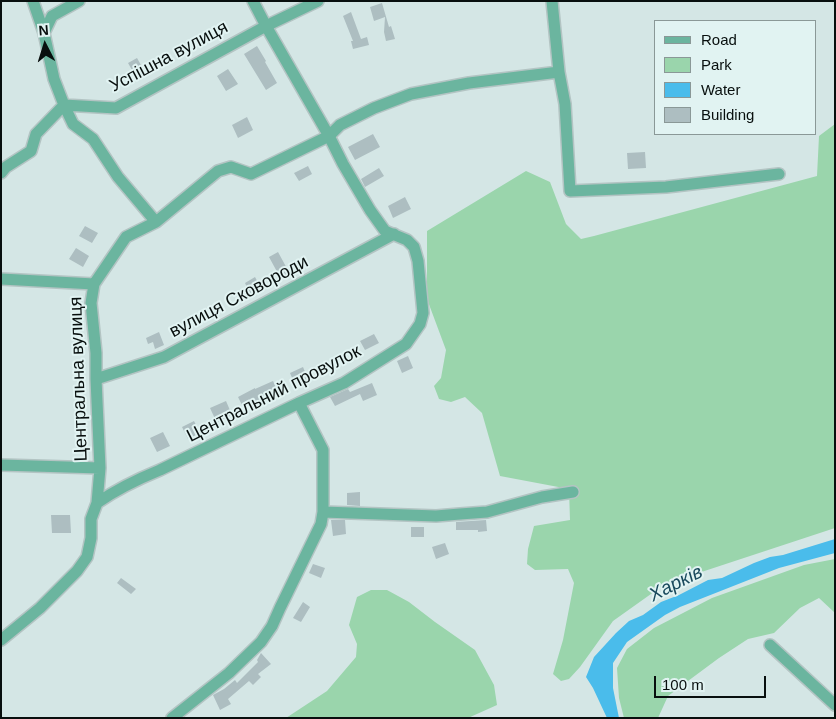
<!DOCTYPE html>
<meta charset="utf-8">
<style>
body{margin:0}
#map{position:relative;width:836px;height:719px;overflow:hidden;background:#d4e6e5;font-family:Arial,sans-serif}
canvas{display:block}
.frame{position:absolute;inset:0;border:2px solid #080f0e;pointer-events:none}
.legend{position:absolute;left:654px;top:20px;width:162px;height:115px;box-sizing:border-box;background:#e1f3f2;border:1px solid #8a9897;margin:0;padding:6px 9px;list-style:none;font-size:15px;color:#080f0e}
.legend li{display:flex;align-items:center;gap:10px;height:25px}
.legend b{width:25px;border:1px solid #8a9897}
.north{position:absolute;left:20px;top:20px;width:50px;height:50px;-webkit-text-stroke:4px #e1f3f2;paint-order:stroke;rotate:355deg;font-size:14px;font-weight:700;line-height:20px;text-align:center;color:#080f0e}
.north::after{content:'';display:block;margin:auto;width:18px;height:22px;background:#080f0e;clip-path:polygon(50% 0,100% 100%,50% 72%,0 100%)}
.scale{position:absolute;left:654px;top:676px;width:112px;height:22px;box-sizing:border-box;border:2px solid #080f0e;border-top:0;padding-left:6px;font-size:15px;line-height:18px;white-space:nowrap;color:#080f0e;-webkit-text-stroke:4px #e1f3f2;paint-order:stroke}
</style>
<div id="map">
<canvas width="836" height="719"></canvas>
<div class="frame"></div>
<ul class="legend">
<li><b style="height:6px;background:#6bb59f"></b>Road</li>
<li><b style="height:14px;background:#9ad5ac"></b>Park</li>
<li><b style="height:14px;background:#4abceb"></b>Water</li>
<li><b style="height:14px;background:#adbec1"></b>Building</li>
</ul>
<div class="north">N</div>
<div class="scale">100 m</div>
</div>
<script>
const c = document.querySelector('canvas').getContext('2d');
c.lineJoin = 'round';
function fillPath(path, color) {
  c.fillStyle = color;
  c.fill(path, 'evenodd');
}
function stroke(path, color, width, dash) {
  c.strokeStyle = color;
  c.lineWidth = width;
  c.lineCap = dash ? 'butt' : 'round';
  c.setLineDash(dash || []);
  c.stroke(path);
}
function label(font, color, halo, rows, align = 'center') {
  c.font = font + ' Arial,sans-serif';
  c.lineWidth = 4;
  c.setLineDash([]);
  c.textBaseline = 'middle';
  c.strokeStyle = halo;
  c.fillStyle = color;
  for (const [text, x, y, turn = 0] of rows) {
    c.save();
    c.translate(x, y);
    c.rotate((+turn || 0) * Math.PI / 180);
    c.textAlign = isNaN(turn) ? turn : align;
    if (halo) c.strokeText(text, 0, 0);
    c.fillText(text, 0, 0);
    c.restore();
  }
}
fillPath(new Path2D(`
 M835,124V528L665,584L613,621L580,667L569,679L561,681L553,674L563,640L574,583L568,569L535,570L527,564L528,549L534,526L570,520L569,489L500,476L482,413L465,397L451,402L439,399L434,386L441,378L446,350L427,299V231L526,171L550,182L566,224L581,239L594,236L817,176L819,136Z
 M835,559V613L819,598L800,608L774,633L748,639L719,658L692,678L668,696L658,718H624L619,698L617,668L627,649L654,628L712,598L804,565Z
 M371,590H387L409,602L435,622L475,650L494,685L497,705L468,718H286L327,691L356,657L357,644L349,625L357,597Z`), '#9ad5ac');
fillPath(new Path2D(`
 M835,539V553L779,568L680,607L665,615L627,642L613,663V688L619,718H607L593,688L586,677L594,657L616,633L629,621L643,615L661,602L679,595L708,580L722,578L754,563L770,557L783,555Z`), '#4abceb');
fillPath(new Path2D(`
 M382,3L389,27L391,26L395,39L386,41L384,32L385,17L374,21L370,7Z
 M351,12L361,39L367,37L369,45L353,49L351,41H353L343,16Z
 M257,46L266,61L265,62L277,83L266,90L244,54Z
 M137,58L145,72L136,77L128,63Z
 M228,69L238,84L226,91L217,76Z
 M247,117L253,130L238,138L232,125Z
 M373,134L380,147L355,160L348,147Z
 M645,152L646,168L628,169L627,153Z
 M308,166L312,174L299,181L294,173Z
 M379,168L384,176L365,187L361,179Z
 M405,197L411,209L393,218L388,206Z
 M85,226L98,233L92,243L79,236Z
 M76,248L89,256L83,267L69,259Z
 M278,252L290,274L281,279L269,257Z
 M255,277L262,290L251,296L245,283Z
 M159,332L164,345L155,349L153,342L148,344L146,338Z
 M374,334L379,343L365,350L360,341Z
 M408,356L413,368L402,373L397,361Z
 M303,367L308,379L295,385L290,373Z
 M273,381L278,392L261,400L262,402L245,411L238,397L255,388V389Z
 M372,383L377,395L363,401L360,394L335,406L330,397L348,389L350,392Z
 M226,401L232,415L217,423L210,408Z
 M194,421L200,433L188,439L182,427Z
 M163,432L170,446L157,452L150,438Z
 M360,492V506L347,505V493Z
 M51,515H70L71,533H52Z
 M331,520H345L346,534L333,536Z
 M486,520L487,531L478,532V530H456V522Z
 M411,527H424V537H411Z
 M445,543L449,554L436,559L432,547Z
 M313,564L325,568L321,578L309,573Z
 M121,578L136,589L131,594L117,583Z
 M303,602L310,607L301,622L293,618Z
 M261,653L271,664L258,674L261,677L253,685L249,681L228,699L231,704L220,710L213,695L224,689L235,680L237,683L258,662L257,660Z`), '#adbec1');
const minor = new Path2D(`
 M33,1L44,33L54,79L64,105L73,124L93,139L118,177L156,222
 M552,1L559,72L565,104L570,191L666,187L779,174
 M44,33L52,16L79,1
 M1,173L6,167L31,151L36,134L64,105L116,108L266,26L318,1
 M1,279L94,284
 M96,379L164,357L394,234
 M1,465L100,468
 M97,503C117,489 138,479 160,470L299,403L344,383L406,344L420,324L423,313L418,261L414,247L407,240L385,231L370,210L343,164L329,136L266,26L253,1
 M323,512L436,516L460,514L487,512L542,497L573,492
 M1,640L40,608L77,571L87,557L91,538V519L97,503L100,468L96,379V353L91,303L94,284L126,237L156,222L218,171L231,167L251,174L329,136L340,125L374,108L411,94L469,83L559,72
 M770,645L835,705
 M172,718L229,673L261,642L272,626L280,608L321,524L323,512V450L299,403`);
stroke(minor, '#b3c4c3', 14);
stroke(minor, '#6bb59f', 11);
label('18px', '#080f0e', '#e1f3f2', [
 ["Успішна вулиця",169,57,-28],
 ["вулиця Сковороди",239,297,-28],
 ["Центральна вулиця",79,379,-92],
 ["Центральний провулок",274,394,-27]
]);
label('italic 19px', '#19495c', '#e1f3f2', [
 ["Харків",676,584,-27]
]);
</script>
